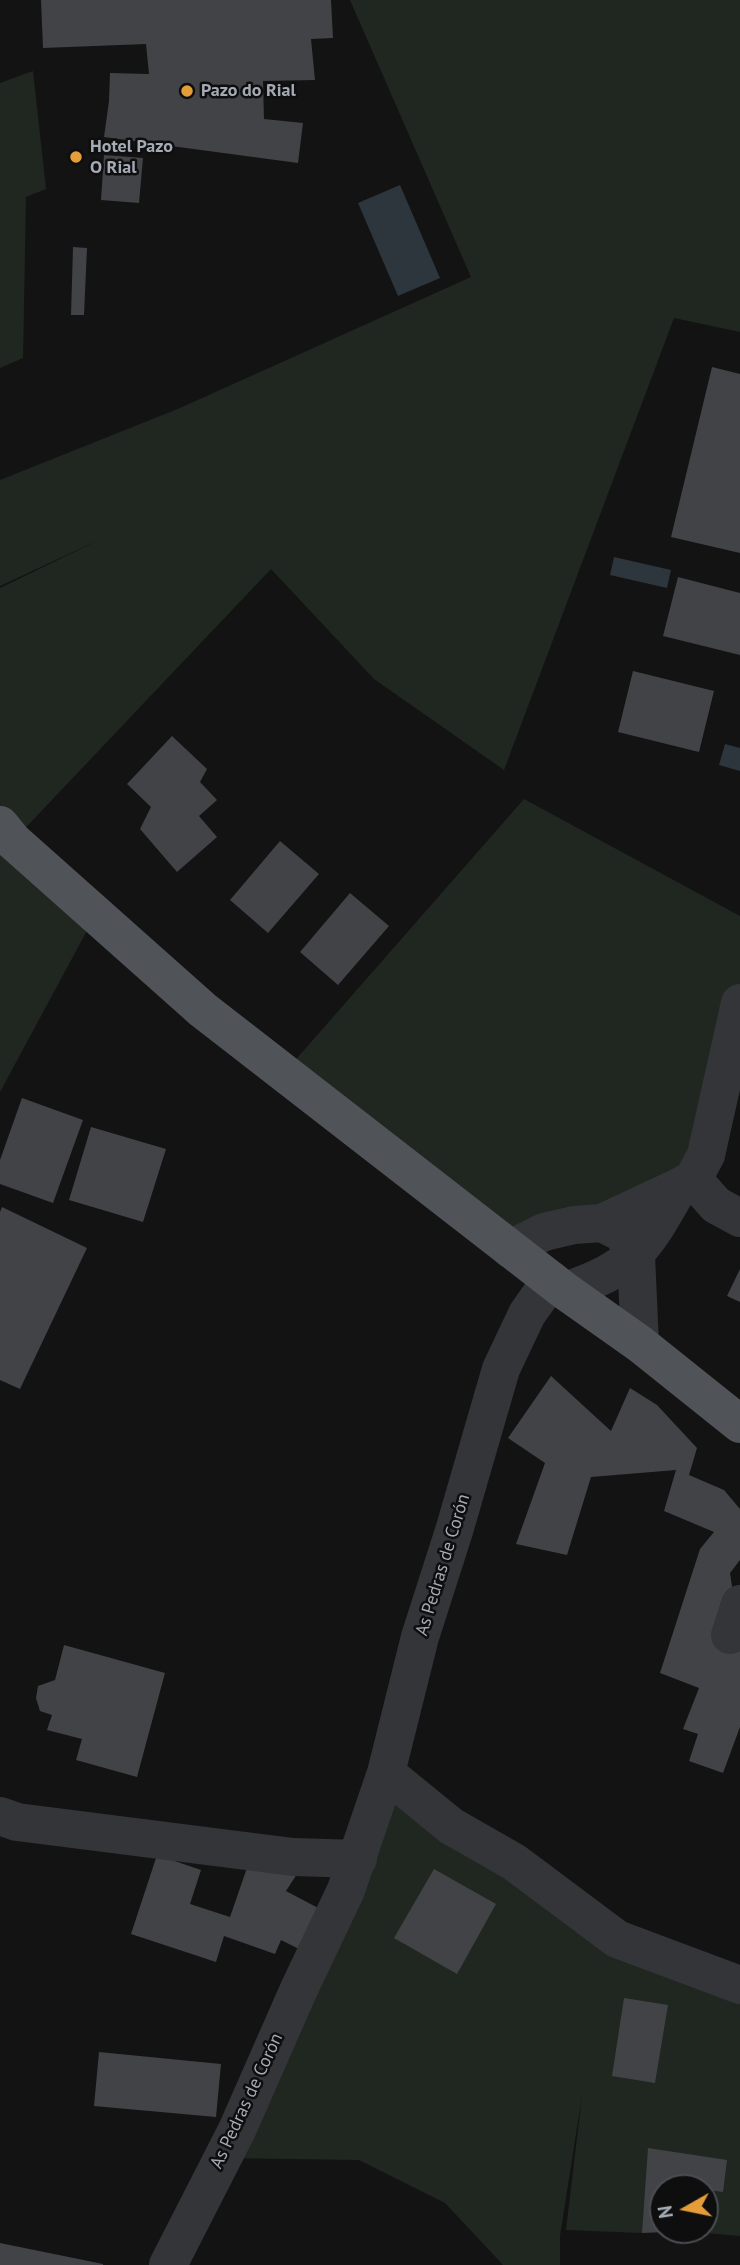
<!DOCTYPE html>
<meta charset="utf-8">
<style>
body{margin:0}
#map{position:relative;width:740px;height:2265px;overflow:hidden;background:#131314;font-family:"PT Sans",sans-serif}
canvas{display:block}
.north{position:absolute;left:649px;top:2174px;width:70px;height:70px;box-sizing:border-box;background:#0e0e0f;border:2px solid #4a4d51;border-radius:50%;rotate:261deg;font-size:19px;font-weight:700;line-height:28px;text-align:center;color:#a5abb4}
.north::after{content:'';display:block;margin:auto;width:24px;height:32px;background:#e59d3a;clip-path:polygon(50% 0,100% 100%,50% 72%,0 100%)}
</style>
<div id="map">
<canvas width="740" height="2265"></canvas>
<div class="north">N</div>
</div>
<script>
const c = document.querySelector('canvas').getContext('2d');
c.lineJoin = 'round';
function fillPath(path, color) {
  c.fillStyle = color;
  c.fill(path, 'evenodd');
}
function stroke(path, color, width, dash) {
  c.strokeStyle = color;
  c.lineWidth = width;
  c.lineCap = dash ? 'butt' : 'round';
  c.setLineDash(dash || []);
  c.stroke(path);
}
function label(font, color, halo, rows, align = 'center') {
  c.font = font + ' "PT Sans",sans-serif';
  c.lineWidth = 5;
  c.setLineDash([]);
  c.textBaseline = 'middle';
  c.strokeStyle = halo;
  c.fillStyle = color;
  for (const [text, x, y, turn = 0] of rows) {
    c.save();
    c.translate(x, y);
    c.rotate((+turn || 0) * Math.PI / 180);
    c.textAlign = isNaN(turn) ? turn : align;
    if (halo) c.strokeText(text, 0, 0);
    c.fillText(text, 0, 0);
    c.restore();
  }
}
fillPath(new Path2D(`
 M350,0H740V332L674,318L504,770L374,679L271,569L13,841L96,914L0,1092V588L103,538L0,586V480L180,408L471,277Z
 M33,71L46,189L26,197L23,358L0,368V83Z
 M524,799L740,916V1003L706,1155L510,1249L284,1073Z
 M386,1773L545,1886L740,1984V2236L680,2231L642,2233L566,2230L582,2096L560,2236V2265H503L445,2203L359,2160L222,2158ZM663,2188H705V2230H663Z`), '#1f2720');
fillPath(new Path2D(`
 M400,185L440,278L398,296L358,203Z
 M614,557L671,570L667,588L610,575Z
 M725,744L740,748V771L719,765Z`), '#2d363c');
fillPath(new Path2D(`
 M41,0H331L333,38L311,39L315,80L263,81L264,119L303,123L298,163L104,137L109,101L110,73L149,74L146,44L43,48Z
 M104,155L143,158L139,203L101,200Z
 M73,247L87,248L84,315H71Z
 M712,367L740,374V553L671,537Z
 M678,577L740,593V655L663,636Z
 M633,671L714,691L699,752L618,732Z
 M172,736L207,769L200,782L217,800L199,816L217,837L177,872L140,829L151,807L127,784Z
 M280,841L319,874L268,933L230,900Z
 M350,893L389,926L338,985L300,952Z
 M22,1098L83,1120L53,1203L0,1184V1160Z
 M91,1127L166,1149L143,1222L69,1200Z
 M2,1207L87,1248L20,1389L0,1380V1212Z
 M740,1269V1302L727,1296Z
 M551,1376L611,1431L630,1388L657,1405L697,1448L689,1475L724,1490L740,1509V1560L730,1573L740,1640V1727L723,1773L689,1761L698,1734L683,1729L699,1688L660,1673L700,1549L714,1532L664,1511L676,1470L591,1477L567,1555L516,1544L545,1463L508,1438Z
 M64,1645L165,1673L137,1777L76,1760L82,1739L47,1730L52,1715L40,1711L36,1698L38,1686L55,1680Z
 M157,1855L201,1870L190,1904L230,1917L249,1862L297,1874L286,1891L320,1909L301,1950L281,1940L275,1954L224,1936L216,1962L131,1934Z
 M434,1869L496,1904L457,1974L394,1938Z
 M624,1998L668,2005L655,2083L612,2076Z
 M99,2052L221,2064L216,2117L94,2106Z
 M648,2148L727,2160L723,2192L688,2187L663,2188V2232L642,2233Z
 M0,2243L103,2264V2265H0Z`), '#424347');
stroke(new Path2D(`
 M693,1179L716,1205L740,1218
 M602,1223L679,1187L693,1179L706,1155L740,1003
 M510,1249L544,1232L574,1225L602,1223L622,1233L636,1255L640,1344
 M565,1291C635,1267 644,1249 679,1187
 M730,1635L740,1604
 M386,1773L451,1826L514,1862L617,1939L740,1985
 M0,1816L17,1822L293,1857L358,1859
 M168,2265L237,2130L299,1989L346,1890L386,1773L420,1637L454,1531L501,1369L527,1314L551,1280`), '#343539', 38);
stroke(new Path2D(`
 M0,825L13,841L203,1010L565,1291L640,1344L740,1424`), '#505358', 38);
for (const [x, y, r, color] of [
 [187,91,7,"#e59d3a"],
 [76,157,7,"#e59d3a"]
]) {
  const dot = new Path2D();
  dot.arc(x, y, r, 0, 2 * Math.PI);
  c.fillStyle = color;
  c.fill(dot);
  stroke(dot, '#0e0e0f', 2.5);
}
label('bold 18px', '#a5abb4', '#0e0e0f', [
 ["Pazo do Rial",201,91],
 ["Hotel Pazo",90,147],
 ["O Rial",90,168]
], 'left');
label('18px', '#a5abb4', '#0e0e0f', [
 ["As Pedras de Corón",443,1565,-73],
 ["As Pedras de Corón",247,2101,-65]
]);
</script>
